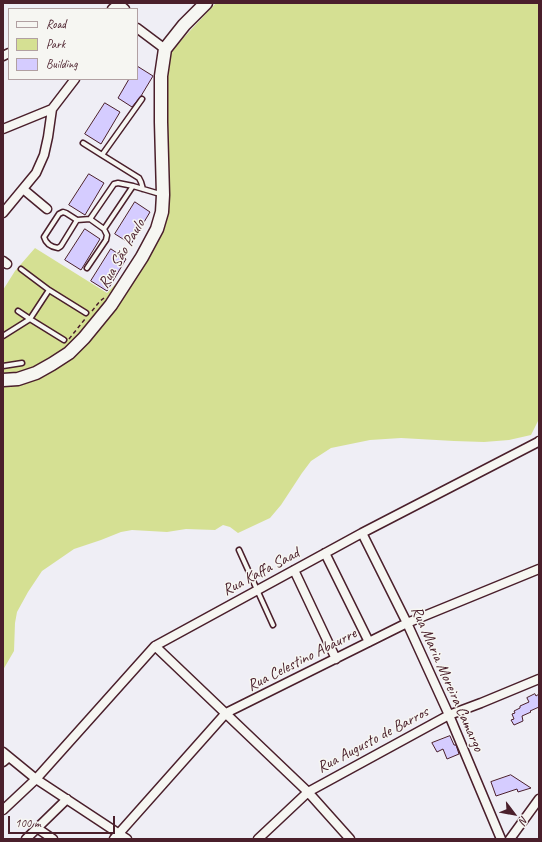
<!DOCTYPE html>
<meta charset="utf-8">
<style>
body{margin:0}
#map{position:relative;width:542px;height:842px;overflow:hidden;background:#efeef5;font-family:Caveat,sans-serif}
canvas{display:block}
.frame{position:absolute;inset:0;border:4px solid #4a1f2b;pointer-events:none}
.legend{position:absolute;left:8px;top:8px;width:130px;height:72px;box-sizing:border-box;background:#f6f6f2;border:1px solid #b1a0a2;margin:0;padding:5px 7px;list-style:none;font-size:12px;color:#4a1f2b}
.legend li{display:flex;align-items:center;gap:8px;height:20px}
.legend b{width:20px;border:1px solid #b1a0a2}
.north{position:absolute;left:494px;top:794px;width:40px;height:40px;-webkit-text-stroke:3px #f6f6f2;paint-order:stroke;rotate:122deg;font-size:11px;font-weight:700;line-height:16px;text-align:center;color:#4a1f2b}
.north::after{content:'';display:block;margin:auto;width:14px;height:18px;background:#4a1f2b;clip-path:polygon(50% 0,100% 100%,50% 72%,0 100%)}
.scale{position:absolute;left:8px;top:816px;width:107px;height:18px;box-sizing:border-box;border:2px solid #4a1f2b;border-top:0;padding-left:5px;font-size:12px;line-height:14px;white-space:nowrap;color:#4a1f2b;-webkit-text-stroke:3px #f6f6f2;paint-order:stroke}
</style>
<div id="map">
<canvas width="542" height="842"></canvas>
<div class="frame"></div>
<ul class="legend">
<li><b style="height:5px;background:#f6f6f2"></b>Road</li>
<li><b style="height:11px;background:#d5e093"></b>Park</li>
<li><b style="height:11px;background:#d5ccff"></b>Building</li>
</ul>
<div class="north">N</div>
<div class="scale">100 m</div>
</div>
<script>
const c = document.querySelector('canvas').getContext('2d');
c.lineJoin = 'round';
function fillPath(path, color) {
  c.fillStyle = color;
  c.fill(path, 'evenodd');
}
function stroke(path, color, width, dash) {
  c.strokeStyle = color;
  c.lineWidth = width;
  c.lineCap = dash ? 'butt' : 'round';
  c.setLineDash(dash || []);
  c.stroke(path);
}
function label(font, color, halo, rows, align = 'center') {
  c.font = font + ' Caveat,sans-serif';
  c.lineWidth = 3;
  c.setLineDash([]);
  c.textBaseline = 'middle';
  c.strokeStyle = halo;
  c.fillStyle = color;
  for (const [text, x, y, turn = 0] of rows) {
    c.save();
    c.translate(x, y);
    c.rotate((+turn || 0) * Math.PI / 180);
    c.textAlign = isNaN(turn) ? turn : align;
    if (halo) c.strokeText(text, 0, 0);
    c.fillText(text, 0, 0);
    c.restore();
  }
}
fillPath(new Path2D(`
 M216,3H539V419L531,435L509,440L484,442L454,441L401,438L370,440L331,448L311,461L302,473L281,505L270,518L238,533L230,527L223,525L215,530L186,529L167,532L132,530L121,532L101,540L74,549L42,571L28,592L17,612L15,623L14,651L3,670V290L15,271L35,248L107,293L153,244L166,105L168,60L170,54L174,48Z`), '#d5e093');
const building = new Path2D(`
 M137,66L153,76L141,96L132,107L118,98L129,79H137Z
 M105,103L120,112L101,144L85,134Z
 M89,174L104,183L85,215L69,205Z
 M135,202L150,212L131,244L115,234Z
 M85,229L100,239L81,270L65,260Z
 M111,249L126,259L107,291L91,281Z
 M535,694L536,696L539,694V707L530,711L531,712L522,716L523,721L514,725L511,720L514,719L512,714L515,713L514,711L520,708V706L529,702L527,698Z
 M450,736L454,745H456L459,754L447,759L443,749L437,752L432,743Z
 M511,775L531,788L518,792L517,789L496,796L491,782Z`);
fillPath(building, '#d5ccff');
stroke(building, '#4a1f2b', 1);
const lane = new Path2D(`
 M142,99L102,155L139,178L141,182L143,189
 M83,143L102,155
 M63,212L66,213L77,220L61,246L58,248C51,247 46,244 44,237L59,214Z
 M77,220L90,219
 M104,229L90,219L114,184L118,183L133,186
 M87,268L106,240L107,235L104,229L133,186L160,194
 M21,269L49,290
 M18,311L30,319L49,290L86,313
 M3,336L30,319L64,340
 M3,366L22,363
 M239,550L273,625`);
const street = new Path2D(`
 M112,9C116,5 121,5 125,9
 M137,28L165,49
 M3,56L9,53
 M3,129L52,109
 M23,189L47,209
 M3,213L36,173L44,155L48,137L52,109L75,79
 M3,261L7,264
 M362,533L407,623L449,715L501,839
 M325,553L369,642
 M294,570L336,659
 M155,646L308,792L350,839
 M3,752L36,779L127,839
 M3,762L9,757
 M3,810L36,779L155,646L362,533L538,442L539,441
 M37,828L53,839
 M26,839L67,799
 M114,839L226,713L407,623L539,569
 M258,839L308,792L449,715L481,703L539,679
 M510,839L539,799`);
const secondary = new Path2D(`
 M3,380L18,379L36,373L52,364L69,353L84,338L111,305L142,257L157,229L162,212L163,195L161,122V76L165,49L184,25L206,3`);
stroke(lane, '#4a1f2b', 7);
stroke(street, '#4a1f2b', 11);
stroke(secondary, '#4a1f2b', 15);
stroke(new Path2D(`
 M92,311L100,301L104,298
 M69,339L85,319`), '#4a1f2b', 1.5, [4, 3]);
stroke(lane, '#f6f6f2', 4);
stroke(street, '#f6f6f2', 8);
stroke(secondary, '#f6f6f2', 12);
label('16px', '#4a1f2b', '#f6f6f2', [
 ["Rua São Paulo",122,254,-60],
 ["Rua Kaffa Saad",261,572,-28],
 ["Rua Celestino Abaurre",302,660,-27],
 ["Rua Maria Moreira Camargo",447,679,66],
 ["Rua Augusto de Barros",373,740,-28]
]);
</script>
